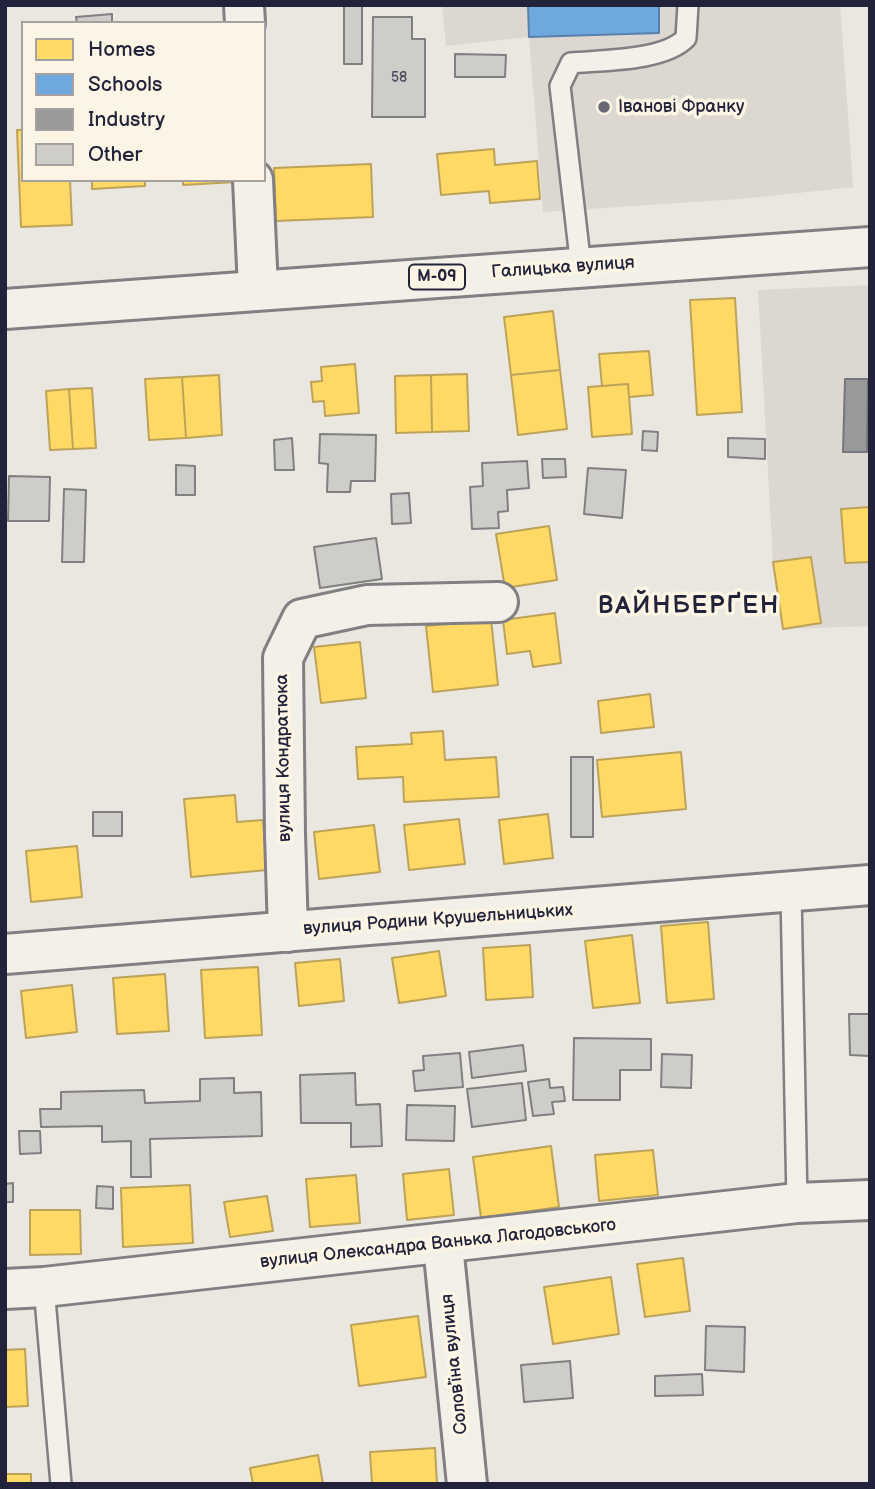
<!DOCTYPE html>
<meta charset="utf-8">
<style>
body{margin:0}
#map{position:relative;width:875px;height:1489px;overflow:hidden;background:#eae7e0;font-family:"Balsamiq Sans",sans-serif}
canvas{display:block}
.frame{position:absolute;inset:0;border:7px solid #22223b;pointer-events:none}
.legend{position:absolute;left:21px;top:21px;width:245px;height:161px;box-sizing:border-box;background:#fcf5e5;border:2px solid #a5a1a1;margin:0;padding:9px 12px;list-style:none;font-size:21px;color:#22223b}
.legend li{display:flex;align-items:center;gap:14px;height:35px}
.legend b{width:35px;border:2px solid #a5a1a1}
</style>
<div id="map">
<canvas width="875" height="1489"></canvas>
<div class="frame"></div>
<ul class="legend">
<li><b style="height:19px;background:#ffd966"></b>Homes</li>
<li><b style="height:19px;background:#6fa8dc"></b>Schools</li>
<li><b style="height:19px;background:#999"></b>Industry</li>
<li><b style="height:19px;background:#cfcdc9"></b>Other</li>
</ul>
</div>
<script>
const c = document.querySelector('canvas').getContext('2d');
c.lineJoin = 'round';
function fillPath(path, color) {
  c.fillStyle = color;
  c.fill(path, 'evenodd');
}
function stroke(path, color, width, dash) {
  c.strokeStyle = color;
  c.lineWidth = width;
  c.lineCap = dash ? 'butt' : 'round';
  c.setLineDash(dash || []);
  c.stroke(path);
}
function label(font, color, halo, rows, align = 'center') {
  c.font = font + ' "Balsamiq Sans",sans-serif';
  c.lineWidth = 7;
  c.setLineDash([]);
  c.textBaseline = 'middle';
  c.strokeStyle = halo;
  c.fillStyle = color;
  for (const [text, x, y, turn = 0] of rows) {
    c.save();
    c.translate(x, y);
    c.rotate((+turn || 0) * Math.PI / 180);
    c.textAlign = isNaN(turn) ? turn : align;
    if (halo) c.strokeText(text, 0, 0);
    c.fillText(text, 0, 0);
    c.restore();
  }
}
fillPath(new Path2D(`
 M442,5H840L853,187L739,199L543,212L529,37L446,46Z
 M870,285V626L783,629L773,562L758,290Z`), '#dcd7d1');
fillPath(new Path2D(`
 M688,5H840L853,187L739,199L727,69L688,17Z`), '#dcd8d0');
const homes = new Path2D(`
 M17,130H23V180H70L72,225L21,227Z
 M494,149L495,165L537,161L540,199L490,203L489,191L441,195L437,154Z
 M371,164L373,217L276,221L274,168Z
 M92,180H145V186L92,189Z
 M183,180H236V182L183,185Z
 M735,298L742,412L697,415L690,300Z
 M553,311L560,370L511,375L504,317Z
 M649,351L653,395L629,397L628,384L602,386L599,354Z
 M355,364L359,413L325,416L324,401L313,402L311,382L322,381L321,367Z
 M560,370L567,429L518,435L511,375Z
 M467,374L469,431L432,432L431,375Z
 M219,375L222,435L186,438L182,377Z
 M431,375L432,432L396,433L395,376Z
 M182,377L186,438L149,440L145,379Z
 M628,384L632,434L592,437L588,387Z
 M92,388L96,448L73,449L69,389Z
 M69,389L73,449L50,450L46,391Z
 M870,507V562L845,563L841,509Z
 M549,526L557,580L505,588L496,534Z
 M811,557L821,623L783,629L773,562Z
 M555,613L561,663L533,667L530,651L507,654L503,620Z
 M491,619L498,685L433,692L426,626Z
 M360,642L366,698L321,703L314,647Z
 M650,694L654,727L601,733L598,701Z
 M443,731L445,760L496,757L499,797L404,802L403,777L358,779L356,747L412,744L411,733Z
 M681,752L686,809L602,817L597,760Z
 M235,795L237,822L263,820L267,870L191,877L184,799Z
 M548,814L553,858L504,864L499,820Z
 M459,819L465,864L409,870L404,825Z
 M374,825L380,872L319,879L314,832Z
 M77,846L82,897L31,902L26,851Z
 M708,922L714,999L667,1003L661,926Z
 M632,935L640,1003L593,1008L585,941Z
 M530,945L533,997L486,1000L483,948Z
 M439,951L446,996L399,1003L392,958Z
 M340,959L344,1001L299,1006L295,963Z
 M258,967L262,1035L205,1038L201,970Z
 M165,974L169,1031L117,1034L113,978Z
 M72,985L77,1032L26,1038L21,991Z
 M551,1146L559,1207L481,1218L473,1157Z
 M653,1150L658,1195L599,1201L595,1155Z
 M449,1169L454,1215L407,1220L403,1174Z
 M356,1175L360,1223L310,1227L306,1179Z
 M190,1185L193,1243L123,1247L121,1188Z
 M267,1196L273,1231L230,1237L224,1202Z
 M30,1210H80L81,1254L30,1255Z
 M683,1258L690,1311L645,1317L637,1264Z
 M611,1277L619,1334L553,1344L544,1287Z
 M418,1316L426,1377L359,1386L351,1325Z
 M25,1349L28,1406L5,1407V1350Z
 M435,1448L437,1484H372L370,1452Z
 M318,1455L323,1484H253L250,1468Z
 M5,1474H31V1484H5Z`);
fillPath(homes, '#ffd966');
stroke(homes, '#bda259', 2);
const schools = new Path2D(`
 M528,5H659V33L529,37Z`);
fillPath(schools, '#6fa8dc');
stroke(schools, '#5880ac', 2);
const industry = new Path2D(`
 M845,379H868L867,452H843Z`);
fillPath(industry, '#999');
stroke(industry, '#75757d', 2);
const building = new Path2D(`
 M344,5H362V64H344Z
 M112,14V23H77L76,17Z
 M373,17H412V39H425V117H372Z
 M455,54L506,55L505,77H455Z
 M643,431L658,432L657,451L642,450Z
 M320,434L376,435L375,481H351L350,492H327L328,464L319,463Z
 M292,438L294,470H275L274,440Z
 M728,438L765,439V459L728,457Z
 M542,459H565L566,477L543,478Z
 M527,461L529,488L507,490L508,511L498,512L499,528L472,529L470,487L483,486L482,463Z
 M176,465L195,466V495H176Z
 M588,468L626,470L622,518L584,514Z
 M9,476L50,477L49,521H8Z
 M64,489L86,490L84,562H62Z
 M409,493L411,523L392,524L391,494Z
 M376,538L382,579L320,588L314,547Z
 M571,757H593V837H571Z
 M93,812H122V836H93Z
 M849,1014H870V1056L850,1055Z
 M574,1038L651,1039V1070H620V1100H573Z
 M523,1045L526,1071L472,1078L469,1052Z
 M460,1053L463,1087L415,1091L413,1071L424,1070L423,1056Z
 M662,1054L692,1055L691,1088L661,1087Z
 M355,1073L356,1105L380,1104L382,1146L351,1147V1123H301L300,1075Z
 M234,1078V1093L261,1092L262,1136L150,1139L151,1177H131V1141L102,1142V1126L41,1127L40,1109H61V1092L144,1090L145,1103L200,1101V1079Z
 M549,1079L550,1088L563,1087L565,1101L552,1102L554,1114L533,1116L528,1082Z
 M522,1083L526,1120L472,1127L467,1089Z
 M407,1105L455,1106L454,1141L406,1140Z
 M19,1131H40L41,1153L20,1154Z
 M13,1183V1202H5V1184Z
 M97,1186L113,1187V1209L96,1208Z
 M706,1326L745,1327L744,1372L705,1370Z
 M570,1361L573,1398L524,1402L521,1365Z
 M702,1374L703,1395L655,1396V1376Z`);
fillPath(building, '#cfcdc9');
stroke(building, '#807f81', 2);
const service = new Path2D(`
 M581,267L560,86L571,63C603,60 664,61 686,38L688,5
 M791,892L797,1203
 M44,1287L61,1484`);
const minor = new Path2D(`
 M244,5L245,23
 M253,180L258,289
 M288,932L285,834L283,658L302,619L367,605L498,602
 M5,954L870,885
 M443,1245L467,1484
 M5,1289L44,1287L797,1203L870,1200`);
const primary = new Path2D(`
 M5,309L870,247`);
stroke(service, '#807f81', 24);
stroke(minor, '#807f81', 44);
stroke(primary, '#807f81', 44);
stroke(service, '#f3f0ea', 19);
stroke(minor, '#f3f0ea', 38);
stroke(primary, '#f3f0ea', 38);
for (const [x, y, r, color] of [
 [604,107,7,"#686775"]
]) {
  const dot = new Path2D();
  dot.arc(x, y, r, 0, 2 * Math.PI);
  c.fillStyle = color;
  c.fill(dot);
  stroke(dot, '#fcf5e5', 2.5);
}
label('14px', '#4d4d5e', null, [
 ["58",399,78]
]);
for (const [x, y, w] of [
 [437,277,56]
]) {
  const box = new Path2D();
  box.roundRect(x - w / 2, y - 12.5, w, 25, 5);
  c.fillStyle = '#fcf5e5';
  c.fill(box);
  stroke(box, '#22223b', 2);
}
label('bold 16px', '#22223b', null, [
 ["М-09",437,277]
]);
label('18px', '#22223b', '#fcf5e5', [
 ["Іванові Франку",618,107]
], 'left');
label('18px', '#22223b', '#fcf5e5', [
 ["Галицька вулиця",563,268,-4],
 ["вулиця Кондратюка",284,758,-91],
 ["вулиця Родини Крушельницьких",438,920,-4],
 ["вулиця Олександра Ванька Лагодовського",438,1244,-6],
 ["Соловʼїна вулиця",455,1364,-96]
]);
c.letterSpacing = '2px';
label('bold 24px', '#22223b', '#fcf5e5', [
 ["ВАЙНБЕРҐЕН",689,607]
]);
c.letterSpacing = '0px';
</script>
